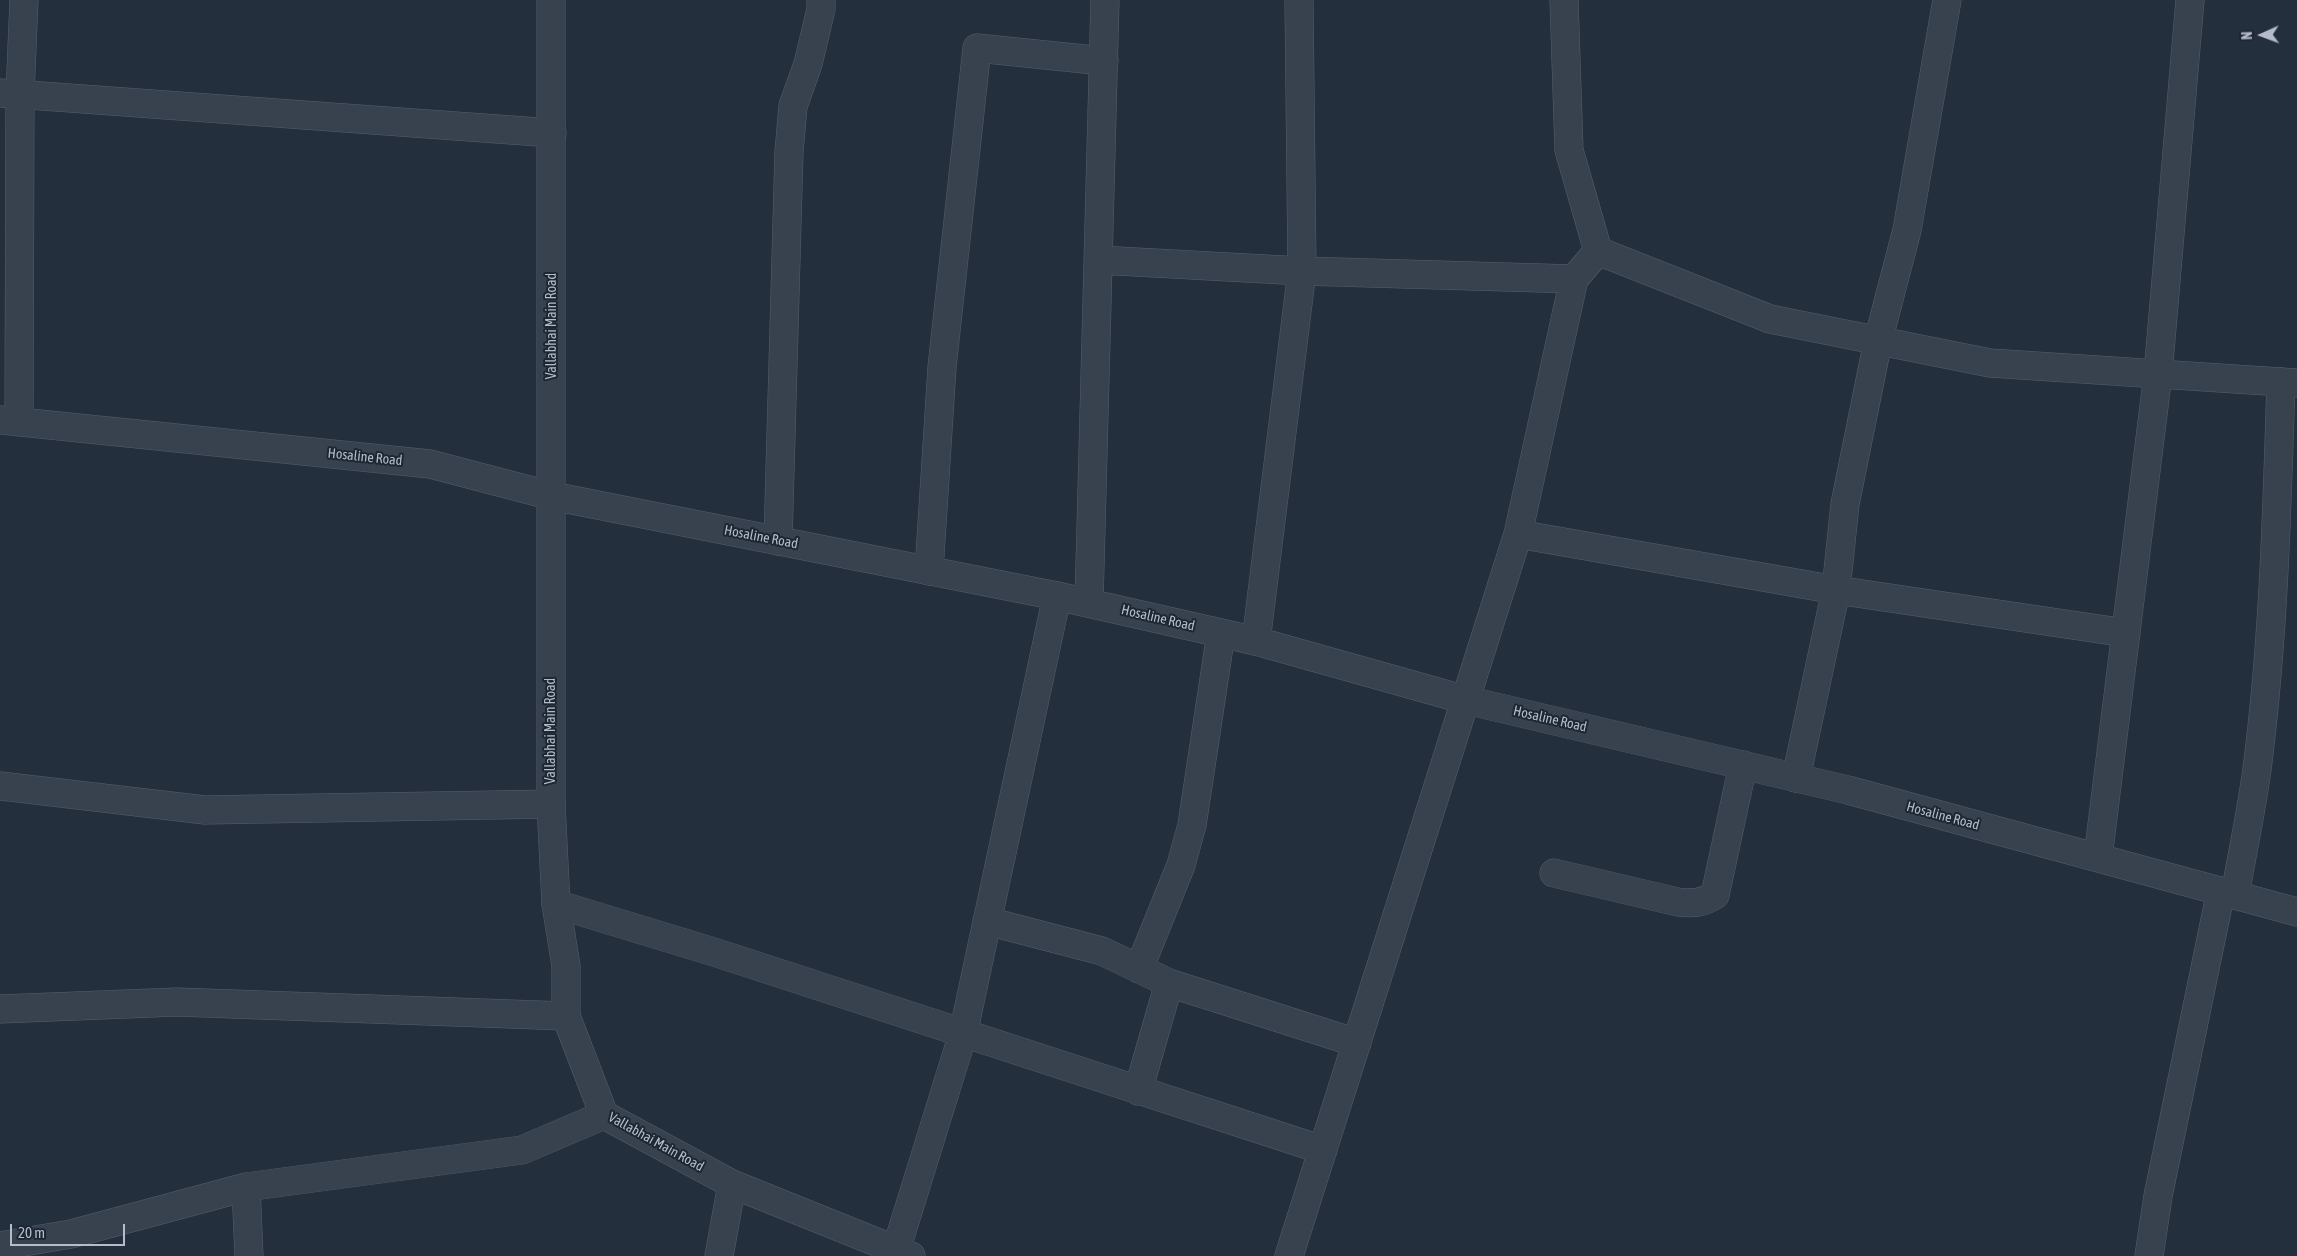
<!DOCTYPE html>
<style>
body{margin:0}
#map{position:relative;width:2297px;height:1256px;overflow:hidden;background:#242f3e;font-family:"Asap Condensed",sans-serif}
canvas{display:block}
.north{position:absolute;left:2237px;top:10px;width:50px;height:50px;-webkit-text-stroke:4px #1d2633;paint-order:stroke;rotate:268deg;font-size:14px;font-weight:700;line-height:20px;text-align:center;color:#b4bcc9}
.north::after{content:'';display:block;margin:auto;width:18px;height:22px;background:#b4bcc9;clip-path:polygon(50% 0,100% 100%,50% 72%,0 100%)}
.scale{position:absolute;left:10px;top:1224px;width:115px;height:22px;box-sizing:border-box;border:2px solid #b4bcc9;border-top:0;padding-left:6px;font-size:15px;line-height:18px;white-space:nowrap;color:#b4bcc9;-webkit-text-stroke:4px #1d2633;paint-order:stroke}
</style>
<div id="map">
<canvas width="2297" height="1256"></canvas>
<div class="north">N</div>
<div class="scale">20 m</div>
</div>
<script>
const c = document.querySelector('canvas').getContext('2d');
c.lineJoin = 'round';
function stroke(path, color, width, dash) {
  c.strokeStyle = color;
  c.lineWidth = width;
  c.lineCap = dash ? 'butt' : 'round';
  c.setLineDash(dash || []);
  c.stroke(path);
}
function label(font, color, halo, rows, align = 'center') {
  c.font = font + ' "Asap Condensed",sans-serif';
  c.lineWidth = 4;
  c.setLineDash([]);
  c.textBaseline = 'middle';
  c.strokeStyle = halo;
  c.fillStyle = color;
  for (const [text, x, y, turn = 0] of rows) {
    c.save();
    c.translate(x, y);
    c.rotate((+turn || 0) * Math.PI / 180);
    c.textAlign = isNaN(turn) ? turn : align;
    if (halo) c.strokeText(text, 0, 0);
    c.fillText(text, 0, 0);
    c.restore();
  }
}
const minor = new Path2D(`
 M0,93L552,133
 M1099,260L1302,271L1299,0
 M1518,534L1836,590L2126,633
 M778,541L789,152L793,106L808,64L821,9V0
 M929,571L942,367L977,48L1104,61
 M1089,603L1105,0
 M1256,641L1302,271L1574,279L1598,251
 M1796,778L1836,590L1845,504L1878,341L1907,230L1947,0
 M0,786L205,810L551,804
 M2098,857L2158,374L2190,0
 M1554,873L1678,902C1692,904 1703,903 1715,895L1743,765
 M2235,895C2243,848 2254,800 2259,753C2274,629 2277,506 2281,382
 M556,904L714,952L1323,1150
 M987,921L1102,951L1169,983L1357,1043
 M1139,969L1181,865L1192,825L1221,633
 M0,1009L177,1002L566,1016
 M1138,1091L1169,983
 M246,1187L249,1256
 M0,1246L71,1234L246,1187L522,1150L604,1115
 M896,1250L963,1034L1057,596
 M719,1256L732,1184
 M1289,1256L1518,534L1574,279
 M2149,1256L2158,1196L2221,891`);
const tertiary = new Path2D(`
 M551,0V804L556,904L566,966V1016L604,1115L732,1184L911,1256
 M1564,0L1569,150L1598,251L1770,319L1990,363L2297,383
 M0,420L430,464L552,496L1057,596L1256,641L1466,700L1848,790L2297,912
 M19,422L20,95L24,0`);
stroke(minor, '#565f6c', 29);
stroke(tertiary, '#565f6c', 29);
stroke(minor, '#38414e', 28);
stroke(tertiary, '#38414e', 28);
label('14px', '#b4bcc9', '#1d2633', [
 ["Vallabhai Main Road",552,326,-90],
 ["Hosaline Road",365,457,6],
 ["Hosaline Road",761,537,11],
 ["Hosaline Road",1158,618,13],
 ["Hosaline Road",1550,719,13],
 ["Vallabhai Main Road",551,731,-90],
 ["Hosaline Road",1943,816,15],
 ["Vallabhai Main Road",656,1142,29]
]);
</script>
